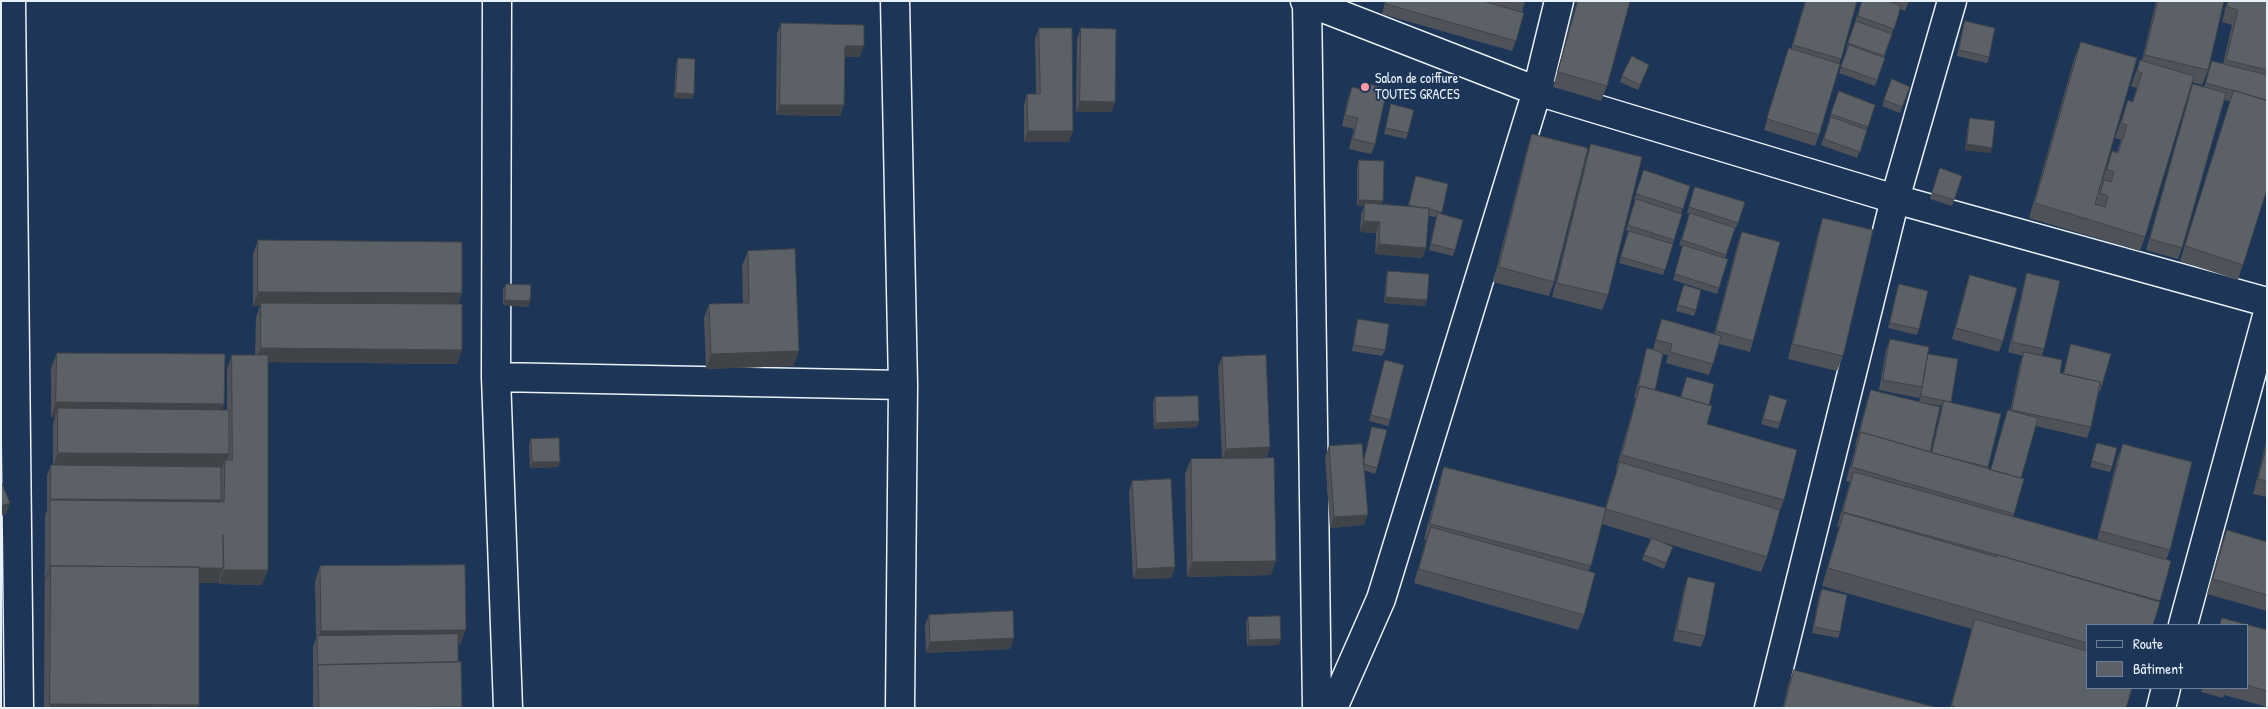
<!DOCTYPE html>
<meta charset="utf-8">
<style>
body{margin:0}
#map{position:relative;width:2268px;height:709px;overflow:hidden;background:#1d3557;font-family:"Patrick Hand",sans-serif}
canvas{display:block}
.frame{position:absolute;inset:0;border:2px solid #e8f1f8;pointer-events:none}
.legend{position:absolute;left:2086px;top:624px;width:162px;height:65px;box-sizing:border-box;background:#1d3557;border:1px solid #6e8097;margin:0;padding:6px 9px;list-style:none;font-size:15px;color:#e8f1f8}
.legend li{display:flex;align-items:center;gap:10px;height:25px}
.legend b{width:25px;border:1px solid #6e8097}
</style>
<div id="map">
<canvas width="2268" height="709"></canvas>
<div class="frame"></div>
<ul class="legend">
<li><b style="height:6px;background:#1d3557"></b>Route</li>
<li><b style="height:14px;background:#5c6167"></b>Bâtiment</li>
</ul>
</div>
<script>
const c = document.querySelector('canvas').getContext('2d');
c.lineJoin = 'round';
function stroke(path, color, width, dash) {
  c.strokeStyle = color;
  c.lineWidth = width;
  c.lineCap = dash ? 'butt' : 'round';
  c.setLineDash(dash || []);
  c.stroke(path);
}
function fillPath(path, color) {
  c.fillStyle = color;
  c.fill(path, 'evenodd');
}
function label(font, color, halo, rows, align = 'center') {
  c.font = font + ' "Patrick Hand",sans-serif';
  c.lineWidth = 4;
  c.setLineDash([]);
  c.textBaseline = 'middle';
  c.strokeStyle = halo;
  c.fillStyle = color;
  for (const [text, x, y, turn = 0] of rows) {
    c.save();
    c.translate(x, y);
    c.rotate((+turn || 0) * Math.PI / 180);
    c.textAlign = isNaN(turn) ? turn : align;
    if (halo) c.strokeText(text, 0, 0);
    c.fillText(text, 0, 0);
    c.restore();
  }
}
const minor = new Path2D(`
 M11,1L19,708
 M497,1L496,377L508,708
 M895,1L903,385L900,708
 M1305,1L1537,91L1895,199L2267,302
 M1307,1L1317,708
 M496,377L903,385
 M2183,625L2267,316
 M1333,708L1381,599L1537,91L1559,1
 M1769,708L1895,199L1952,1
 M2161,708L2166,688`);
stroke(minor, '#e8f1f8', 31);
stroke(minor, '#1d3557', 28);
fillPath(new Path2D(`
 M1385,1H1525L1522,12L1516,41L1512,51L1382,14Z
 M1577,1H1630L1607,86L1601,101L1553,87Z
 M1805,1H1857L1819,135L1815,146L1764,130L1785,59L1789,48L1791,49Z
 M1862,1H1909L1905,11L1900,9L1884,58H1885L1875,86L1839,73L1848,49H1846Z
 M2156,1H2224L2208,70L2202,85L2192,82L2145,237L2140,251L2029,218L2075,56L2081,42L2098,194L2112,151L2117,152L2121,140L2115,138L2128,100L2132,102L2137,88L2131,86L2140,60H2142Z
 M2227,1H2267V189L2238,280L2180,261L2230,101L2224,100L2182,248L2178,259L2146,250L2189,95L2193,84L2204,87L2212,61L2223,64L2232,25L2222,22Z
 M1965,21L1989,57L1987,63L1957,56L1963,26Z
 M781,23L860,57H845L844,105L840,116L776,115L777,34Z
 M1039,28L1069,142H1024V105L1027,94H1036L1035,39Z
 M1081,28L1115,102L1111,112H1076L1077,39Z
 M678,58L694,94L692,99L674,98L676,64Z
 M1647,70L1638,90L1620,82L1622,76Z
 M1892,79L1910,87L1900,113L1882,106Z
 M1366,83L1375,144L1371,154L1349,149L1354,129L1342,126L1348,98L1352,87L1364,90Z
 M1839,91L1875,105L1857,158L1821,145L1830,120H1829Z
 M1391,104L1408,133L1406,139L1384,134Z
 M1970,118L1990,153L1965,150L1968,124Z
 M1532,134L1554,282L1549,296L1493,282L1527,149Z
 M1591,144L1608,295L1602,310L1552,297L1586,159Z
 M1359,160L1382,205L1408,207L1416,176L1448,184L1441,214L1455,250L1453,256L1429,250L1436,217L1428,216L1426,248L1422,258L1375,254L1376,233L1360,232L1361,214L1364,206H1357V166Z
 M1940,168L1962,176L1952,206L1930,199Z
 M1644,170L1690,186L1681,213L1682,214L1663,275L1619,263L1628,231L1626,230L1635,200H1634Z
 M1695,187L1745,202L1736,228L1730,226L1735,228L1725,258L1719,288L1717,294L1673,280L1683,246L1679,245L1690,214L1687,213Z
 M1823,218L1843,356L1837,371L1788,359L1818,233Z
 M1742,232L1753,341L1750,352L1719,344L1709,375L1666,363L1668,355L1663,354L1655,390L1681,397L1687,377L1709,405L1707,424L1784,500L1780,510L1767,557L1761,572L1662,542L1673,547L1664,569L1642,560L1651,539L1602,524L1589,571L1584,615L1578,630L1414,583L1426,540L1424,539L1439,482L1444,467L1605,508L1617,470L1616,469L1636,398H1634L1645,354L1647,348L1653,350L1658,330L1662,319L1714,334L1738,242Z
 M258,240L458,304L457,364L268,362L262,585L219,584V580L218,583H199L197,708H44L45,515L47,510V476L51,465H53V423L55,417H51V368L57,353L224,404L222,410H227V369L232,355H255L256,317L260,306H253V254Z
 M748,251L799,351L793,366L706,369L704,318L709,304L743,303L742,266Z
 M1388,271L1427,300L1425,306L1384,303L1386,277Z
 M2027,273L2044,349L2042,355L2060,373L2063,374L2071,344L2102,385L2100,391H2099L2091,427L2087,438L2036,426L2021,478L2024,479L2013,517L2097,540L2117,459L2123,444L2170,550L2166,560L2087,625V688L2126,708H1950L1972,629L1822,586L1839,527L1837,526L1850,482L1846,481L1856,446H1855L1867,401L1871,390L1919,402L1921,392L1919,398L1879,390L1886,350L1890,339L1928,354L1958,359L1950,402L1988,467V469L1991,470L2004,421L2008,410L2010,411L2020,363L2023,356L2008,352L2024,283ZM1919,402L1942,406L1931,452H1930Z
 M1970,275L2003,341L1999,352L1952,339L1966,286Z
 M506,284L530,301L528,307L503,305V289Z
 M1899,284L1919,329L1917,335L1888,328L1897,290Z
 M1682,291L1696,310L1694,316L1676,311Z
 M1358,319L1385,350L1382,356L1352,351L1356,325Z
 M1222,357L1270,447L1267,457L1237,459L1271,575L1187,577L1185,474L1191,459H1222L1218,367Z
 M1385,360L1390,420L1388,426L1369,421Z
 M1770,395L1780,423L1778,429L1761,424Z
 M1155,397L1199,421L1197,427L1154,429L1153,403Z
 M1372,427L1377,468L1375,474L1364,470V525L1330,528L1325,457L1329,446L1364,458Z
 M531,439L558,467L530,468L529,445Z
 M2267,439V497L2253,494Z
 M2097,443L2112,467L2110,472L2090,467Z
 M1132,481L1175,567L1171,578L1133,579L1129,492Z
 M2227,530L2267,542V611L2207,594L2221,545Z
 M320,566L460,645H458V662L462,708H313V647L316,639L315,581Z
 M1688,577L1705,636L1701,647L1673,641L1684,588Z
 M1822,589L1840,632L1838,638L1812,633L1819,595Z
 M929,615L1010,649L926,653L925,625Z
 M1248,617L1279,645L1247,646L1246,623Z
 M2222,618L2267,630V707L2224,695L2223,698L2201,692L2202,688H2247V625H2220Z
 M1794,670L1938,708H1783L1788,685Z`), '#4f5359');
fillPath(new Path2D(`
 M845,46H864L860,57H841Z
 M676,93L694,94L692,99L674,98Z
 M1080,101L1115,102L1111,112H1076Z
 M780,105H844L840,116L776,115Z
 M1028,131H1073L1069,142H1024Z
 M1967,144L1992,148L1990,153L1965,150Z
 M1359,200L1383,201L1381,207L1365,203L1364,206H1357Z
 M1364,221L1380,222L1376,233L1360,232Z
 M1379,244L1426,248L1422,258L1375,254Z
 M258,292L462,293L457,308L261,303L260,306H253Z
 M1386,297L1427,300L1425,306L1384,303Z
 M505,300L530,301L528,307L503,305Z
 M261,348L462,350L457,364L255,362Z
 M799,351L793,366L706,369L711,354Z
 M56,402L224,404L219,418L58,408L55,417H51Z
 M1199,421L1197,427L1154,429L1156,423Z
 M1270,447L1267,457L1222,460L1226,449Z
 M58,453L229,454L225,467V460L222,469L53,467Z
 M532,462H560L558,467L530,468Z
 M51,499L221,500L217,511L50,500Z
 M10,503L6,514L1,516V506Z
 M1368,515L1364,525L1330,528L1334,517Z
 M1276,561L1271,575L1187,577L1192,562Z
 M50,567H51L45,582H44Z
 M51,567L223,568L218,583L51,582Z
 M1175,567L1171,578L1133,579L1137,569Z
 M224,570H268L262,585L219,584Z
 M466,630L460,645L317,646V642L321,631Z
 M1014,638L1010,649L926,653L930,642Z
 M1281,639L1279,645L1247,646L1249,640Z
 M50,704L199,705L197,708H49Z`), '#404448');
const building = new Path2D(`
 M1386,1H1483L1524,13L1516,41L1386,4Z
 M1578,1H1630L1607,86L1558,72Z
 M1806,1H1857L1841,59L1793,45Z
 M1862,1H1888L1901,6L1894,29L1858,16Z
 M2158,1H2224L2208,70L2145,55Z
 M2229,1H2267V70L2226,60L2238,10L2227,7Z
 M1856,21L1892,34L1884,56L1848,43Z
 M1965,21L1995,28L1989,57L1959,50Z
 M781,23L864,25V46H845L844,105H780Z
 M1039,28H1072L1073,131H1028L1027,94H1040Z
 M1081,28L1116,29L1115,102L1080,101Z
 M2081,42L2137,58L2095,204L2105,207L2108,196L2100,193L2104,180L2111,182L2114,172L2107,169L2112,151L2118,153L2127,125L2121,123L2128,100L2133,102L2142,73L2137,71L2140,60L2194,76L2145,237L2035,203Z
 M1849,45L1885,58L1877,80L1841,67Z
 M1789,48L1840,64L1819,135L1767,119Z
 M1632,56L1649,65L1640,85L1622,76Z
 M678,58L695,59L694,94L676,93Z
 M2212,61L2267,75V100L2206,83Z
 M1892,79L1910,87L1902,107L1884,100Z
 M1366,83L1387,89L1375,144L1353,139L1358,118L1345,115L1352,87L1365,90Z
 M2193,84L2226,93L2182,248L2150,239Z
 M2234,90L2267,101V189L2243,265L2185,246Z
 M1839,91L1875,105L1868,127L1831,114Z
 M1391,104L1414,110L1408,133L1386,128Z
 M1831,117L1867,130L1860,152L1824,139Z
 M1970,118L1995,121L1992,148L1967,144Z
 M1532,134L1588,148L1554,282L1499,267Z
 M1591,144L1642,157L1608,295L1557,283Z
 M1359,160L1384,161L1383,201L1359,200Z
 M1940,168L1962,176L1954,200L1932,193Z
 M1644,170L1690,186L1683,209L1636,194Z
 M1416,176L1448,184L1442,212L1429,209V208H1421L1409,205Z
 M1695,187L1745,202L1738,223L1689,207Z
 M1636,199L1682,214L1674,240L1628,225Z
 M1365,203L1429,208L1426,248L1379,244L1380,222L1364,221Z
 M1438,213L1463,220L1455,250L1431,244Z
 M1690,213L1735,228L1726,255L1682,240Z
 M1823,218L1873,230L1843,356L1793,344Z
 M1629,231L1673,244L1665,270L1621,257Z
 M1742,232L1780,242L1753,341L1716,331Z
 M258,240L462,242V293L258,292Z
 M1683,245L1728,259L1719,288L1675,274Z
 M795,249L799,351L711,354L709,304L749,303L748,251Z
 M1388,271L1429,274L1427,300L1386,297Z
 M2027,273L2060,281L2044,349L2012,342Z
 M1970,275L2017,288L2003,341L1956,328Z
 M506,284L531,285L530,301L505,300Z
 M1899,284L1928,291L1919,329L1890,323Z
 M1684,285L1701,290L1696,310L1678,305Z
 M261,303L462,304V350L261,348Z
 M1358,319L1389,324L1385,350L1354,345Z
 M1662,319L1721,336L1713,364L1670,352L1672,344L1656,340Z
 M1890,339L1929,347L1922,387L1883,380Z
 M2071,344L2111,354L2102,385H2100V382L2064,374Z
 M1647,348L1663,353L1655,390L1640,386L1638,393H1637Z
 M2024,352L2062,360L2060,373L2100,382L2091,427L2012,410Z
 M57,353L225,354L224,404L56,402Z
 M1928,354L1958,359L1951,402L1921,396Z
 M232,355H268V570H224L223,535V568H199V567L51,566V567H50V500L224,502L225,460H232Z
 M1266,355L1270,447L1226,449L1222,357Z
 M1385,360L1404,365L1390,420L1371,415Z
 M1687,377L1714,384L1709,405L1681,397Z
 M1640,386L1712,406L1707,424L1797,450L1784,500L1622,455Z
 M1871,390L1940,407L1930,452L1861,432L1860,435H1859Z
 M1770,395L1787,400L1780,423L1763,419Z
 M1198,396L1199,421L1156,423L1155,397Z
 M1944,401L2001,414L1988,467L1932,453Z
 M58,408L229,410V454L58,453Z
 M2008,410L2038,418L2021,478L1991,470Z
 M1372,427L1387,430L1377,468L1364,464V460Z
 M1861,432L2024,479L2014,514L1852,467Z
 M559,438L560,462H532L531,439Z
 M2097,443L2117,448L2112,467L2092,461Z
 M1362,444L1368,515L1334,517L1329,446Z
 M2123,444L2192,462L2170,550L2100,531Z
 M2267,446V481L2258,479Z
 M1274,458L1276,561L1192,562L1191,459Z
 M1620,462L1780,510L1767,557L1606,509Z
 M51,465L221,467V500L51,499Z
 M1444,467L1606,508L1591,566L1430,524Z
 M1854,472L2171,561L2160,601L1998,555L1843,512Z
 M1171,479L1175,567L1137,569L1132,481Z
 M1,481L10,503L1,506Z
 M1844,513L1997,557L1998,555L2160,602L2153,625H2087V643L1828,568Z
 M1431,527L1595,573L1584,615L1419,569Z
 M2227,530L2267,542V595L2213,579Z
 M1652,538L1673,547L1666,563L1644,555Z
 M465,565L466,630L321,631L320,566Z
 M51,566L199,567V705L50,704Z
 M1688,577L1715,583L1705,636L1677,630Z
 M1822,589L1847,595L1840,632L1814,627Z
 M1013,611L1014,638L930,642L929,615Z
 M1280,616L1281,639L1249,640L1248,617Z
 M2222,618L2267,630V691L2247,685V625H2220Z
 M1975,619L2087,651V688H2132L2126,708H1958L1952,706Z
 M458,634V662L318,665V666L317,636Z
 M461,662L462,707L319,708L318,665Z
 M1794,670L1938,708H1784Z`);
fillPath(building, '#5c6167');
stroke(building, '#404448', 1);
for (const [x, y, r, color] of [
 [1365,87,5,"#ff9aa2"]
]) {
  const dot = new Path2D();
  dot.arc(x, y, r, 0, 2 * Math.PI);
  c.fillStyle = color;
  c.fill(dot);
  stroke(dot, '#1d3557', 2);
}
label('14px', '#e8f1f8', '#1d3557', [
 ["Salon de coiffure",1375,79],
 ["TOUTES GRACES",1375,95]
], 'left');
</script>
